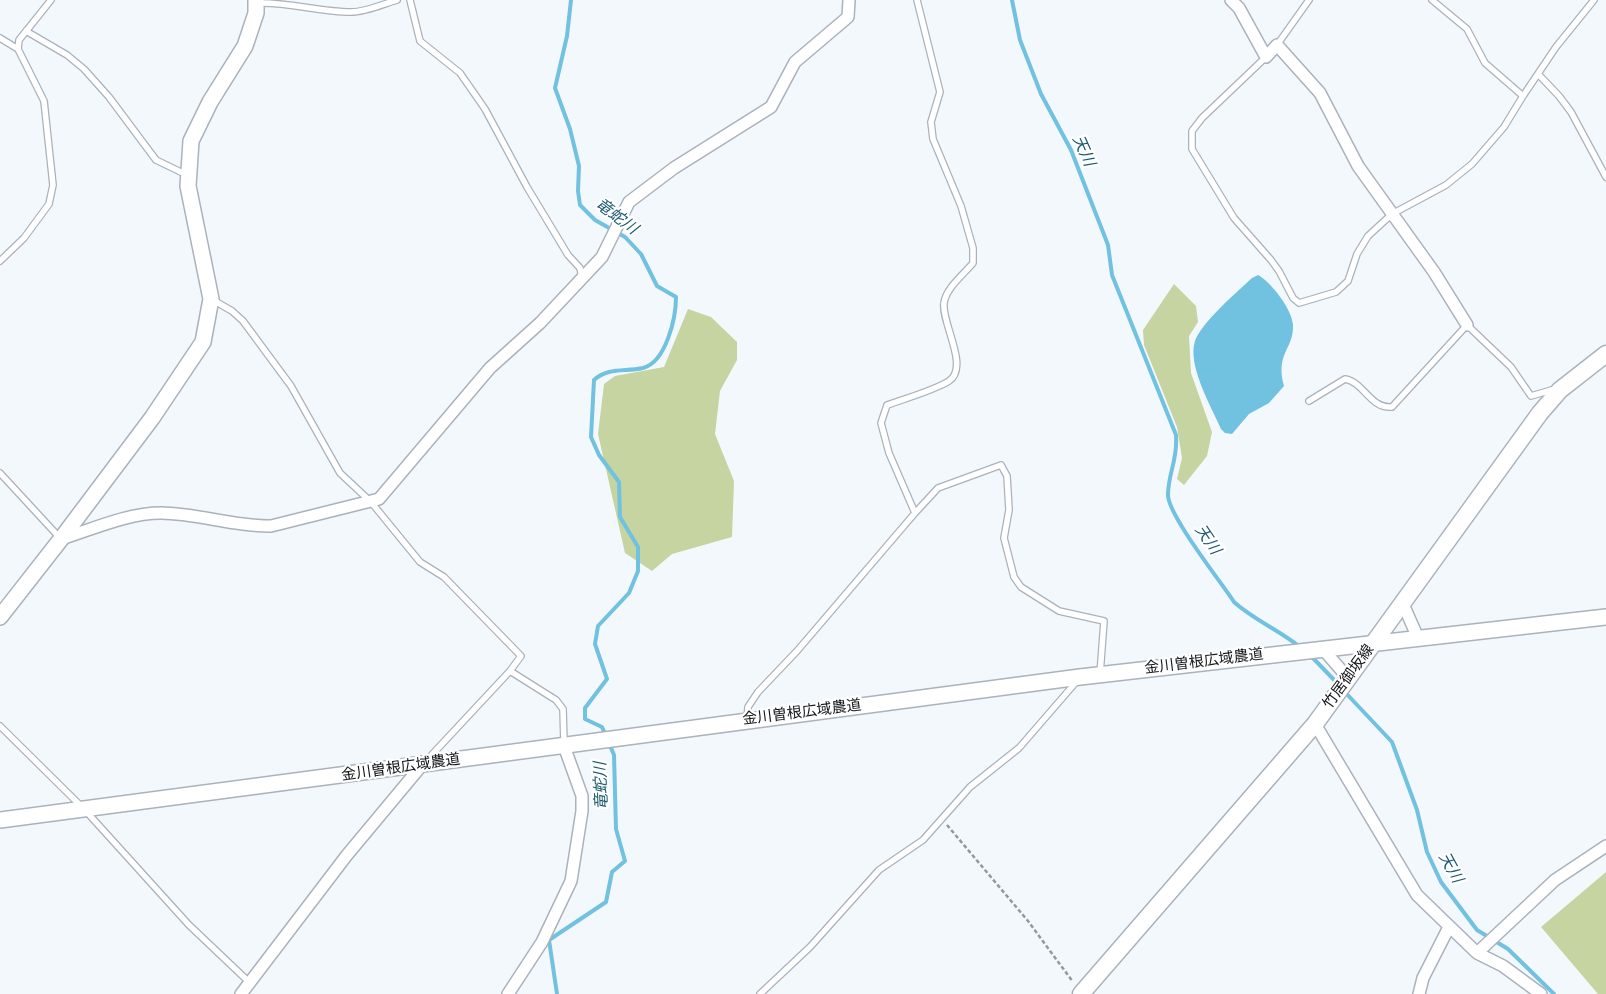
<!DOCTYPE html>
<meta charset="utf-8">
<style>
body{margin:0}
canvas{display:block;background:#f3f8fd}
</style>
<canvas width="1606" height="994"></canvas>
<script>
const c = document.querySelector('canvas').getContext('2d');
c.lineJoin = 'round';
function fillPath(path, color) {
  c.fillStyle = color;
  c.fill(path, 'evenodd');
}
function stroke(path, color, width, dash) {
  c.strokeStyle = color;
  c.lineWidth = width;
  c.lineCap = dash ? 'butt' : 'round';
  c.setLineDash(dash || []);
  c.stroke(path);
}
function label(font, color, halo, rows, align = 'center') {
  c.font = font + ' "Sofia Sans Condensed","Noto Sans JP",sans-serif';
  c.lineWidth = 4.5;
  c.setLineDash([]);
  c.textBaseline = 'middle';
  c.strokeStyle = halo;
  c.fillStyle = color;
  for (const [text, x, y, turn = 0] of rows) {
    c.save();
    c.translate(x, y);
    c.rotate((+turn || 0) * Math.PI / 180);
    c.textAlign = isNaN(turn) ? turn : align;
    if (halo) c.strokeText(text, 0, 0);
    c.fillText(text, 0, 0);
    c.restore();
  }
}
fillPath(new Path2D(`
 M1174,284L1196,306L1198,322L1189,336L1191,373L1212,432L1207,456L1184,485L1177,479L1182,458L1177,427L1144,345L1143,330Z
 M688,309L711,317L737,342V360L720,391L715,434L734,481L732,537L672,554L652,571L625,553L598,434L604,384L615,376L664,367Z
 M1606,872V994H1598L1541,927Z`), '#c6d4a1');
fillPath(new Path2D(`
 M1258,275C1271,282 1292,309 1293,325C1294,349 1275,353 1284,386L1269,403L1249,414L1232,434L1225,433L1221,429C1211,406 1187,365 1195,341C1201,323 1237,292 1252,278Z`), '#71c1e0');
stroke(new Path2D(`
 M571,0L567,36L555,88L570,129L579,166L578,191L580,205L595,220L625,237L641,254L657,286L676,297C676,318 666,362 643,368C625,372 608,367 594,380L591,437L599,455L619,482L620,517L638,547V571L629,593L598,626L595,644L607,679L585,708V719L602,727L606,736
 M1012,0L1020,40L1041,94L1071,150L1108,245L1112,275L1176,435C1178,460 1168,473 1168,495C1168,515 1221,582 1234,602C1254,620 1279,630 1300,647
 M1311,656L1339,685
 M1343,690L1392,742L1417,810L1427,852L1441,882L1477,930L1508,949L1554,994
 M557,994L549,940L606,902L612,872L625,861L616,829L614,755L609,743`), '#71c1e0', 4);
const service = new Path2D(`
 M410,0L420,41L460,73L485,109L527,187L568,255L580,268L582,278
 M1432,0L1467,29L1485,63L1523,96
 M258,3C289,2 320,12 351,12C366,12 383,4 397,0
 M26,31L67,55L84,69L109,97L156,160L187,175
 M0,38L18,49
 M1277,45L1309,0
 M1266,57L1202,118L1192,131V149L1234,218L1271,260L1279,271L1293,298L1299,303L1336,292L1348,281L1357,254L1368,236L1392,214L1446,185L1472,164L1504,127L1523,96L1556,47L1594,0
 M1539,75L1559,96L1571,112L1606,177
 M0,261L24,238L49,204L53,185L44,101L18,49L19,40L51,0
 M213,300L232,311L243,321L291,386L340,473L371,502L420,562L444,577L521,656L510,671L427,760
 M1309,401L1345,379C1364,382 1370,409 1392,407L1467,325L1511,367L1531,396L1555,389
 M0,473L60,538
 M915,513L938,488L1001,465L1007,476L1009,510L1004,538L1014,577L1021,587L1059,611L1104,621L1100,674
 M510,671L556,700L563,709L564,743
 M747,719L748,707L758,692L797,651L915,513L889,453L881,423L887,405C904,399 935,390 949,381C970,367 941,322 944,303C946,288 964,274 973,263V248L961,206L933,139L931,122L940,92L917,0
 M0,726L84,809L189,925L248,981
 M760,994L810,947L879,870L923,840L970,787L1019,748L1077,681`);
const minor = new Path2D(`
 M1231,0L1239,8L1266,57L1277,45L1320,93L1358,166L1434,272L1467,325
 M61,539C93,529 128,513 161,513C197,513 234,527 271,526L379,499L490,368L540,323L602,257L629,202L674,168L771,107L795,62L848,17L849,0
 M1403,604L1418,638
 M1322,648L1349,679
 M1315,724L1417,895L1477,953L1503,966L1541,994
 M1477,953L1555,880L1606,846
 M241,994L347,855L422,765
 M508,994L542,942L571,881L582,811V796L564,746
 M1419,994L1423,978L1449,927`);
const tertiary = new Path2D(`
 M0,617L61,539L152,418L203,342L211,299L188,186L191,141L210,102L245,46L256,13V0
 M0,820L1080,677L1606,617`);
const secondary = new Path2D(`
 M1081,994L1315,724L1540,413L1560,390L1606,354`);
stroke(service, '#abb2bb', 8);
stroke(minor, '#abb2bb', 14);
stroke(tertiary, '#abb2bb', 18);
stroke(secondary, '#abb2bb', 19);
stroke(new Path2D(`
 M947,825L1028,921L1073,982`), '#95999d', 2.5, [4, 2.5]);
stroke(service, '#fff', 5.5);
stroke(minor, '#fff', 11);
stroke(tertiary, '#fff', 15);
stroke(secondary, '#fff', 16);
label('15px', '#131518', '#fff', [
 ["金川曽根広域農道",1204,662,-7],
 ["竹居御坂線",1349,677,-54],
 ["金川曽根広域農道",802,713,-7],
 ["金川曽根広域農道",401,768,-8]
]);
label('italic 16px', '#195970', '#fff', [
 ["天川",1083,151,66],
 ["竜蛇川",616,217,37],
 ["天川",1207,540,56],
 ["竜蛇川",602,786,-92],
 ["天川",1450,868,61]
]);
</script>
